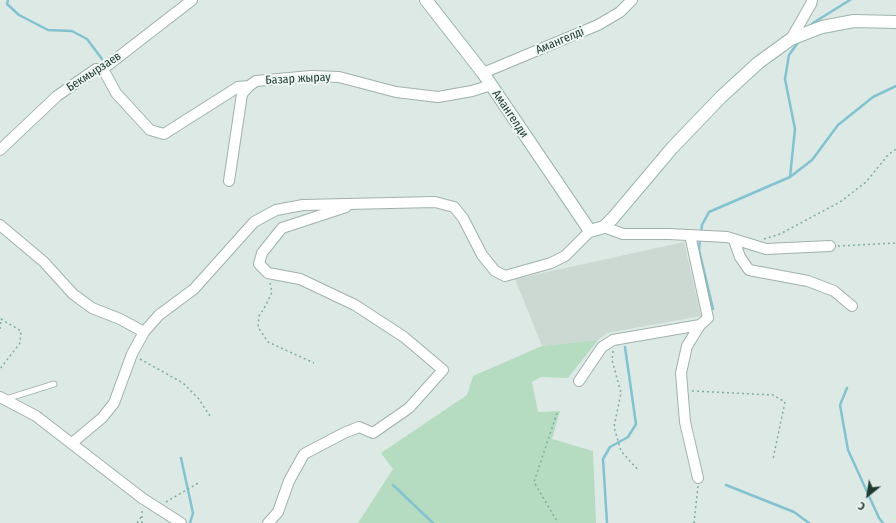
<!DOCTYPE html>
<meta charset="utf-8">
<style>
body{margin:0}
#map{position:relative;width:896px;height:523px;overflow:hidden;background:#dde9e4;font-family:"Fira Sans Condensed",sans-serif}
canvas{display:block}
.north{position:absolute;left:848px;top:475px;width:40px;height:40px;-webkit-text-stroke:3px #edf6f2;paint-order:stroke;rotate:210deg;font-size:11px;font-weight:700;line-height:16px;text-align:center;color:#1f3933}
.north::after{content:'';display:block;margin:auto;width:14px;height:18px;background:#1f3933;clip-path:polygon(50% 0,100% 100%,50% 72%,0 100%)}
</style>
<div id="map">
<canvas width="896" height="523"></canvas>
<div class="north">С</div>
</div>
<script>
const c = document.querySelector('canvas').getContext('2d');
c.lineJoin = 'round';
function fillPath(path, color) {
  c.fillStyle = color;
  c.fill(path, 'evenodd');
}
function stroke(path, color, width, dash) {
  c.strokeStyle = color;
  c.lineWidth = width;
  c.lineCap = dash ? 'butt' : 'round';
  c.setLineDash(dash || []);
  c.stroke(path);
}
function label(font, color, halo, rows, align = 'center') {
  c.font = font + ' "Fira Sans Condensed",sans-serif';
  c.lineWidth = 4;
  c.setLineDash([]);
  c.textBaseline = 'middle';
  c.strokeStyle = halo;
  c.fillStyle = color;
  for (const [text, x, y, turn = 0] of rows) {
    c.save();
    c.translate(x, y);
    c.rotate((+turn || 0) * Math.PI / 180);
    c.textAlign = isNaN(turn) ? turn : align;
    if (halo) c.strokeText(text, 0, 0);
    c.fillText(text, 0, 0);
    c.restore();
  }
}
fillPath(new Path2D(`
 M684,242L701,316L607,333L598,340L542,346L515,279Z`), '#ccd9d3');
fillPath(new Path2D(`
 M598,340L568,378L541,377L532,382L538,412L560,411L552,439L593,451L596,523H358L393,469L381,453L467,395L473,376L542,346Z`), '#b5dbc1');
stroke(new Path2D(`
 M8,0L7,4L19,15L48,30L72,31L87,39L102,59
 M811,26L813,23L850,0
 M790,177L795,129L785,79L789,55L799,41
 M701,234L702,225L709,212L790,177L812,160L838,125L873,97L896,86
 M700,239L699,250L713,309
 M847,388L840,405L848,450L879,518L883,523
 M181,458L193,513L190,523
 M393,485L433,523
 M726,485L794,512L809,523
 M607,523L603,459L610,447L628,437L636,424L625,347`), '#83c2d0', 2.5);
const lane = new Path2D(`
 M6,399L54,384`);
const street = new Path2D(`
 M791,39L811,4L812,0
 M103,69L116,93L150,130L164,134L238,87L249,86
 M483,73L598,25L620,12L632,0
 M0,150L57,96L96,69H103L192,0
 M229,181L242,94L249,86L256,81L311,76L339,77L396,92L438,97L472,91L491,85
 M0,225L44,262L73,294L92,308L120,319L144,332
 M604,227L623,234H669L727,237L766,249L830,246
 M734,240L740,257L749,270L808,281L834,291L852,306
 M579,381L602,347L613,340L700,325L708,318L690,235
 M0,397L36,416L142,498L181,523
 M72,443L102,418L114,403L132,354L144,332L159,315L194,289L254,222L276,210L303,205L435,202L454,207L463,218L482,255L495,271L505,276L551,263L565,256L590,231
 M698,478L685,422L681,373L687,346L700,325
 M268,523L278,512L289,481L304,454L344,433L359,427L373,433L409,408L443,370L404,337L355,305L300,279L268,273L259,264L262,253L282,228L346,207`);
const secondary = new Path2D(`
 M426,0L483,73L590,231L604,227L613,218L672,148L721,97L758,63L791,39L822,27L854,21L896,22`);
stroke(lane, '#a0b1ab', 7);
stroke(street, '#a0b1ab', 12);
stroke(secondary, '#9cb5ad', 14);
stroke(new Path2D(`
 M764,239L780,234L840,202L866,182L888,155L896,149
 M838,246L896,243
 M270,283L272,292L266,305L259,316L258,327L268,342L314,363
 M0,329L1,319L21,331L20,343L0,369
 M613,351L612,360L621,393L614,427L621,451L639,471
 M140,359L183,383L198,398L210,416
 M692,391L773,395L785,402L773,459
 M557,413L534,482L558,523
 M166,502L200,482
 M137,523L141,517
 M142,523V508
 M694,523L698,486`), '#7daea0', 1.5, [2, 3]);
stroke(lane, '#fff', 5);
stroke(street, '#fff', 10);
stroke(secondary, '#fff', 12);
label('12px', '#1f3933', '#edf6f2', [
 ["Амангелді",560,41,-23],
 ["Бекмырзаев",94,72,-33],
 ["Базар жырау",298,79,-3],
 ["Амангелди",510,114,56]
]);
</script>
